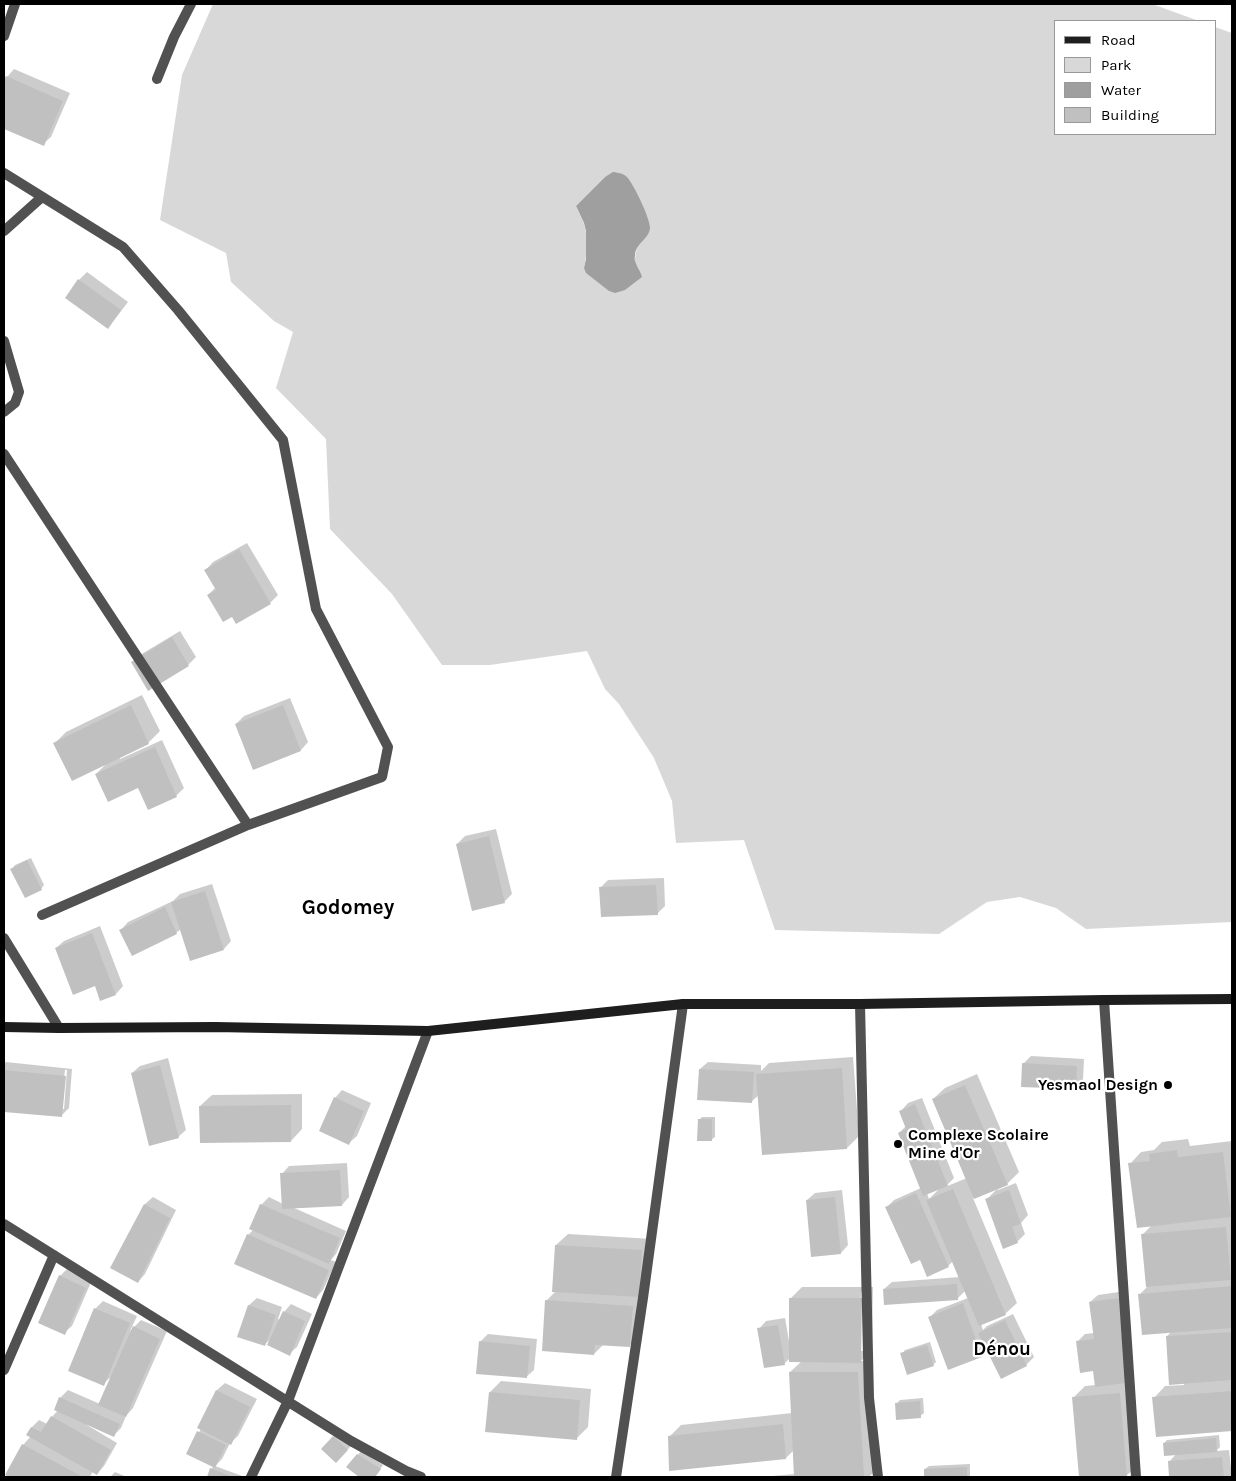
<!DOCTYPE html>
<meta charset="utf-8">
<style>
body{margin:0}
#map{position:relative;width:1236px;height:1481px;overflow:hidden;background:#fff;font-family:Karla,sans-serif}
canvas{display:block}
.frame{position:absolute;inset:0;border:5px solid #000;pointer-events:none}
.legend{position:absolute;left:1054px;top:20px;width:162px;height:115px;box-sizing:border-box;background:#fff;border:1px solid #999;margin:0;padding:6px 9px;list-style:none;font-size:15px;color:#000}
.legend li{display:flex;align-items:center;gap:10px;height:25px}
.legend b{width:25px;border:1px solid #999}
</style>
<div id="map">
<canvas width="1236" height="1481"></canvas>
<div class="frame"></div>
<ul class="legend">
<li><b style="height:6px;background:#1e1e1e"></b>Road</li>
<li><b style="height:14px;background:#d8d8d8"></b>Park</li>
<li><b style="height:14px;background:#9f9f9f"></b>Water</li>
<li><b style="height:14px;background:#c0c0c0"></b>Building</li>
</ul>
</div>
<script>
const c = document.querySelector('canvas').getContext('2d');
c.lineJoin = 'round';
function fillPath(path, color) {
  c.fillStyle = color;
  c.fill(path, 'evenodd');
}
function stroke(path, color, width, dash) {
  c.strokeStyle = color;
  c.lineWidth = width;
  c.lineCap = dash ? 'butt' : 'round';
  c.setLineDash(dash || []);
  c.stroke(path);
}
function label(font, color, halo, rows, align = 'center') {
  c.font = font + ' Karla,sans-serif';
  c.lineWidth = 4.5;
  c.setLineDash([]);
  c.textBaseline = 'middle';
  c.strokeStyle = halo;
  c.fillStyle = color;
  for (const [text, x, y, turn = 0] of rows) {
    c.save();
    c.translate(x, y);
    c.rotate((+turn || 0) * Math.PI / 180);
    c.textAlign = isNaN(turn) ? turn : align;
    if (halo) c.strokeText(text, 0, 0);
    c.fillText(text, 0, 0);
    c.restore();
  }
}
fillPath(new Path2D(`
 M213,4H1152L1199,21H1055V134H1215V27L1232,33V922L1086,929L1056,908L1020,897L987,902L939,934L775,930L744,840L676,843L672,801L654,758L619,704L605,689L587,651L490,665H442L392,594L330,529L326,439L276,388L293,332L274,321L231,282L226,253L160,220L182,75ZM605,177L646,237C638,244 635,250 635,262L584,268C587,255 588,237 584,224C582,218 578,212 576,206Z`), '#d8d8d8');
fillPath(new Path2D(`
 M613,172C619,173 623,173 627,177C634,185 650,218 650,228C649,239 636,243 635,255C633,263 640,269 642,277L625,290L615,293L609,291L586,273L584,268L586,259V231L584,223L576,206L605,177Z`), '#9f9f9f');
fillPath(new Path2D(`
 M14,69L70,93L51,137L43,144L4,127V84L7,77Z
 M87,272L128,302L115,319L108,327L67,298L79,280Z
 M247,543L278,595L270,603L232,616L208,595L216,587L206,570L213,562Z
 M180,631L196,657L188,665L149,689L140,655Z
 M142,695L160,731L148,743L119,757L120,759L162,740L184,788L176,796L96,774L107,763L55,743L66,732Z
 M290,698L308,742L301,750L254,768L236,724L244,716Z
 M496,829L512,894L504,902L457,844L465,836Z
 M31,858L44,885L41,889L12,869L15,865Z
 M664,878L665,906L657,914L601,887L608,880Z
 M212,884L231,941L224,949L181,929L176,933L121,930L128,922L173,901L180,894Z
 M100,926L123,986L116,994L101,999L95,984L56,948L64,941Z
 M1031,1056L1084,1059L1083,1080L1075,1087L1023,1064Z
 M853,1057L859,1136L847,1148L763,1154L759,1095L752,1101L700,1069L708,1062L761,1065V1071L769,1063Z
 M168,1058L186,1130L178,1137L132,1073L140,1066Z
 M6,1062L72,1069L69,1108L61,1116L4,1111V1064ZM65,1070H67L64,1109H61Z
 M977,1074L1019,1172L1007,1184L973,1198L1017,1303L1005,1314L981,1324L983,1330L987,1326L1013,1314L1034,1357L1026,1365L988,1350L982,1356L930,1317L937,1310L968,1298L965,1291L957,1299L884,1289L892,1282L960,1277L953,1261L948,1266L920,1259L887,1207L894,1200L921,1188L899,1133L906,1126L901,1111L908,1103L922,1098L954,1178L945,1187L967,1178L933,1099L945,1088ZM941,1187L929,1199L927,1193Z
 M342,1090L371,1103L357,1136L349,1143L335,1098Z
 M302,1094V1129L291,1141L200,1106L212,1095Z
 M702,1117H715V1137L711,1140L699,1120Z
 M1188,1139L1190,1146L1232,1141V1214L1230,1217L1232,1216V1430L1157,1436L1154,1398L1165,1386L1184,1385V1382L1167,1336L1172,1331L1140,1294L1147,1287L1142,1235L1152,1225L1130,1164L1141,1152L1154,1150L1162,1142Z
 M347,1163L349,1197L342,1205L292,1207L346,1231L336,1254L331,1260L336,1262L323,1290L316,1298L248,1235L254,1229L261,1205L269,1197L283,1204L282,1174L289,1166Z
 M1016,1183L1028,1215L1021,1223L1025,1234L1017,1242L986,1200L997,1189L998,1190Z
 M842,1190L848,1245L841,1253L807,1200L815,1193Z
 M153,1197L176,1210L145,1274L138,1282L112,1267L145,1204Z
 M568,1234L653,1239L650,1284L640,1295L641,1334L629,1346L604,1344L594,1354L547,1300L556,1291V1245Z
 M68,1268L92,1280L72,1326L64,1333L60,1276Z
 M802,1287H873L872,1350L861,1361H869L875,1471L869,1477H760L795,1474L794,1450L786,1458L669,1437L681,1425L792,1413L790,1372L802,1361L791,1357L784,1364L759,1329L766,1321L785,1318L789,1341L791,1298ZM861,1292H863V1351H860Z
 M1126,1291L1138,1465L1126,1476L1080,1477L1074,1397L1085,1386L1096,1385L1094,1369L1077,1342L1085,1334L1094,1333L1090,1302L1098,1295Z
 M257,1298L282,1307L278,1319L280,1320L284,1312L291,1304L312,1314L297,1347L289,1354L272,1338L264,1345L239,1336L249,1305Z
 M103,1301L137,1316L130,1331L141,1320L167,1331L133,1408L126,1416L121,1428L114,1435L88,1423L87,1425L117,1443L104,1466L97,1474L93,1471L90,1477H12L7,1475L23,1445L31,1436L32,1427L39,1420L47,1424L52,1417L58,1410L60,1398L68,1390L100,1404L113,1375L103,1384L95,1309Z
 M488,1334L537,1339L534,1370L526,1377L480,1342Z
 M930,1342L936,1362L933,1365L902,1354L905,1350Z
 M501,1381L591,1389L588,1427L576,1439L490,1392Z
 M225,1383L257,1399L238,1436L230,1443L222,1459L215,1466L245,1477H208L211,1469L214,1466L187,1453L201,1429L199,1428L217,1390Z
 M923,1398L924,1413L920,1416L896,1404L900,1400Z
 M337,1433L351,1446L336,1462L323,1449Z
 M1219,1435L1220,1447L1216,1451L1229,1450L1232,1477H1170L1169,1462L1177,1453L1164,1443L1167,1440Z
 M361,1451L383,1465L375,1477H361L348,1467Z
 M970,1464V1477H926L925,1469L929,1466Z
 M115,1472L127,1477H110Z`), '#0003');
fillPath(new Path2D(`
 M6,76L63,101L44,146L4,129V80Z
 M78,279L121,310L108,329L65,298Z
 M239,549L271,604L236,624L232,617L223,622L207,595L216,590L204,570Z
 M172,637L189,666L148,691L131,662Z
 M131,705L149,744L72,781L53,743Z
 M283,705L301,751L253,770L235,724Z
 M155,747L177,797L148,810L138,788L108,802L95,774Z
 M489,836L505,903L472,911L456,844Z
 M27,860L42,890L25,898L10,869Z
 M656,885L658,915L601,917L599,887Z
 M205,891L224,950L190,961L171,902Z
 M165,907L177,934L132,956L119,930Z
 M92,933L116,995L100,1001L95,986L73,995L55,948Z
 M1022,1063L1077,1066L1076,1089L1021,1087Z
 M160,1065L179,1138L149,1146L131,1073Z
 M842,1068L847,1149L762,1155L756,1074Z
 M699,1069L754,1072L752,1103L697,1100Z
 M4,1070L66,1076L62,1117L4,1112Z
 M965,1085L1008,1185L974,1199L932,1099Z
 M334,1097L364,1111L349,1145L319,1131Z
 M915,1104L948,1186L923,1196L898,1133L906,1129L899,1111Z
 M291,1105V1142L200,1143L199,1106Z
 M698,1119H712V1141H697Z
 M1177,1150L1178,1157L1223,1152L1231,1217L1137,1228L1128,1163L1150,1161L1149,1154Z
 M340,1170L342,1206L282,1209L280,1173Z
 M953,1189L1006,1315L979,1326L926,1200Z
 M1009,1190L1021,1224L1012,1227L1018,1243L1003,1249L985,1199Z
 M916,1193L949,1267L927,1277L920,1260L911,1264L885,1207Z
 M835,1197L841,1254L811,1257L806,1200Z
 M144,1204L170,1218L138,1283L110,1268Z
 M260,1204L340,1238L329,1264L249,1229Z
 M1226,1227L1231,1280L1146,1287L1141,1234Z
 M247,1234L329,1270L316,1299L234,1264Z
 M555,1245L642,1250L639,1297L552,1292Z
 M59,1275L86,1288L65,1335L38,1323Z
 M957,1284L958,1300L884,1305L883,1289Z
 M1232,1286V1328L1142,1335L1138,1294Z
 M789,1298H862L861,1363L789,1362Z
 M1119,1298L1126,1383L1095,1387L1093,1371L1080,1373L1076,1341L1094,1339L1089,1302Z
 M545,1300L633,1306L630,1347L595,1345L594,1355L542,1351Z
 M963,1303L982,1357L948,1370L928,1317Z
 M248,1305L276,1315L265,1346L237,1337Z
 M94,1308L130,1323L104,1386L68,1371Z
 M283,1311L305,1321L290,1356L267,1345Z
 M1005,1320L1027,1366L1001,1379L978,1333Z
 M778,1325L785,1365L764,1368L757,1328Z
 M133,1326L160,1339L126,1417L98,1405Z
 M1232,1332V1380L1169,1385L1166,1336Z
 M479,1341L530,1346L527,1378L476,1374Z
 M927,1345L934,1366L907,1375L900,1353Z
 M789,1372H858L864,1477H794Z
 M216,1390L250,1407L231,1445L197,1428Z
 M1232,1391V1431L1156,1437L1152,1397Z
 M489,1392L580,1400L577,1440L485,1432Z
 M1120,1393L1127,1477H1079L1072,1397Z
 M59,1397L120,1424L114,1437L54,1410Z
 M920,1401L921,1418L896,1420L895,1403Z
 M51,1416L111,1450L97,1475L26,1435L31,1427L41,1432Z
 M783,1424L786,1459L669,1471L668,1436Z
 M197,1431L226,1445L215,1468L186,1454Z
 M333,1436L348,1450L336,1463L321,1449Z
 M1216,1438L1217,1452L1164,1456L1163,1443Z
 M22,1444L83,1477H9L5,1475Z
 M357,1454L381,1469L375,1477H359L346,1467Z
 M1222,1457L1224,1477H1169L1168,1461Z
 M967,1467V1477H924V1469Z
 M210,1468L233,1477H207Z`), '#c0c0c0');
stroke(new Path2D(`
 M4,341L19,392L15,403L4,412`), '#515151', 10);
stroke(new Path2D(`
 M4,36L15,4
 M157,79L174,37L191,4
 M4,173L123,247L178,310L283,440L316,609L388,747L382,777L248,825L42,915
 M4,231L42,197
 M4,454L248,825
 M4,938L59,1028
 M1104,1000L1136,1477
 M860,1004L869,1398L878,1477
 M4,1224L351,1441L406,1471L421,1477
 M4,1370L54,1255
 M251,1477L288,1401L428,1031
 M616,1477L643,1298L683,1004`), '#515151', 10);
stroke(new Path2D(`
 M4,1027L59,1028L215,1027L428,1031L683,1004H860L1104,1000L1232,999`), '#1e1e1e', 10);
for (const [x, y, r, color] of [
 [1168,1085,5,"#000"],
 [898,1144,5,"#000"]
]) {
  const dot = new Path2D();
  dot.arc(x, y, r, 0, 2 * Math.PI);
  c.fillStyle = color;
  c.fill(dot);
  stroke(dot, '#fff', 2);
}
label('bold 16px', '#000', '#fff', [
 ["Yesmaol Design",1158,1085],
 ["Complexe Scolaire",908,1135,"left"],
 ["Mine d'Or",908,1153,"left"]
], 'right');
label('bold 19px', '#000', '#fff', [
 ["Dénou",1002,1350]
]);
label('bold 21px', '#000', '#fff', [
 ["Godomey",348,908]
]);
</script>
